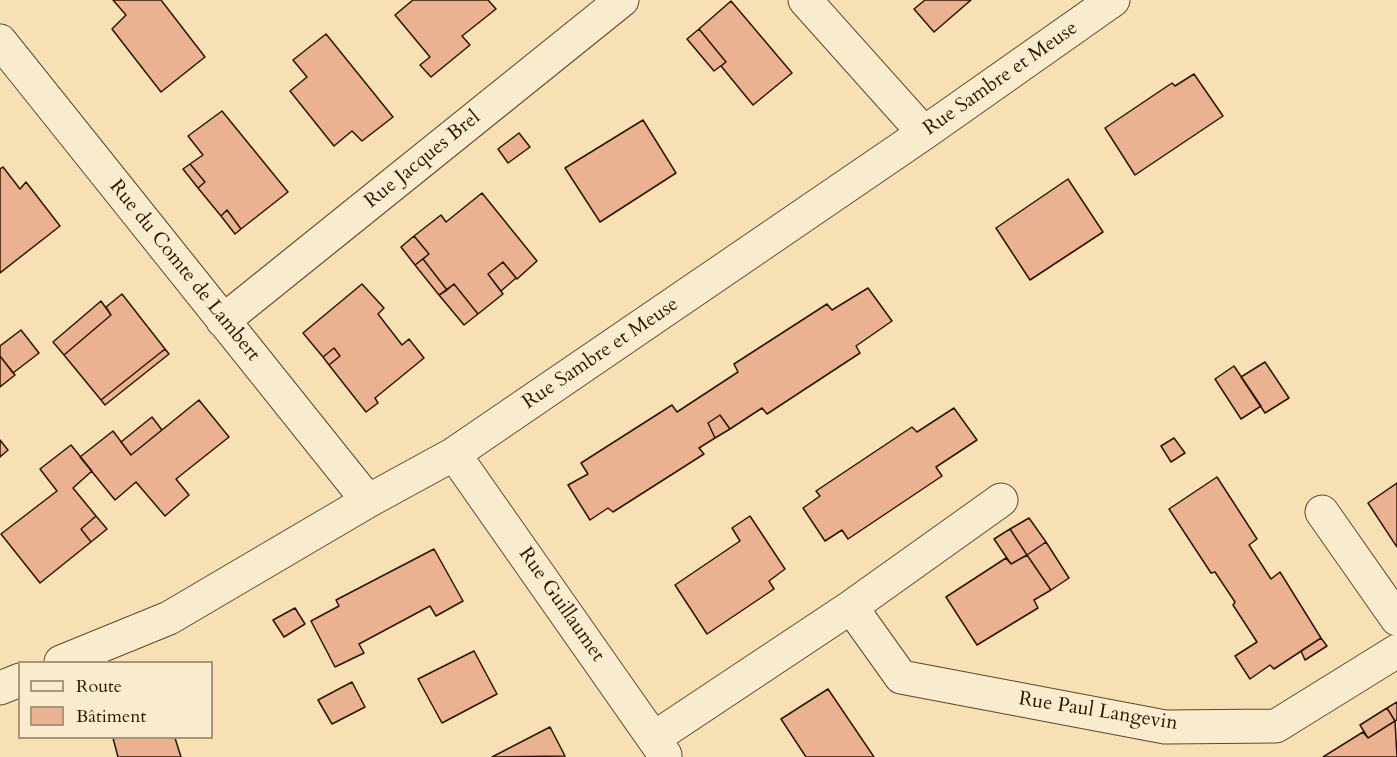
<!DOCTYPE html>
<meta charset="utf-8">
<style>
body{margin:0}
#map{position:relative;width:1397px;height:757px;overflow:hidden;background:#f6e0b4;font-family:Cardo,serif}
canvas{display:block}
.legend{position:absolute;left:18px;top:661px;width:195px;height:78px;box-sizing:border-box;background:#f9ebce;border:2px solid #a7957d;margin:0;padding:8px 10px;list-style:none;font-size:18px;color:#2b1503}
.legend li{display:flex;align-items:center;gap:12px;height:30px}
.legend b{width:30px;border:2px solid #a7957d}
</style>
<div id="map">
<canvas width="1397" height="757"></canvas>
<ul class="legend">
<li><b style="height:8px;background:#f9ebce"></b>Route</li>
<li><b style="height:16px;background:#eab290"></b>Bâtiment</li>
</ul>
</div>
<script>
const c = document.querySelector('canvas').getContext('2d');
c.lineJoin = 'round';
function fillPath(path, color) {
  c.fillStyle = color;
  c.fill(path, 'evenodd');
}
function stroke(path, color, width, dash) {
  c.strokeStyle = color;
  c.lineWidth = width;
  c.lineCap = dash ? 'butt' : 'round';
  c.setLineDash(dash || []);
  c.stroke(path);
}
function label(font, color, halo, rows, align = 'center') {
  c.font = font + ' Cardo,serif';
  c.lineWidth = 5;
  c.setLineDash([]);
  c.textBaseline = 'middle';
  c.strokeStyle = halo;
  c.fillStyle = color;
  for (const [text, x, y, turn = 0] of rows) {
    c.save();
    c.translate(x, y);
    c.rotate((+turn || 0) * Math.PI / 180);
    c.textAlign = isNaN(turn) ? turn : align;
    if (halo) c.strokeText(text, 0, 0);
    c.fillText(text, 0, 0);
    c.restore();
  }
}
const building = new Path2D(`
 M113,0H161L205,57L161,92L112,29L126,15Z
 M413,0H488L496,9L462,36L470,45L431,77L420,65L430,57L395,15Z
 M925,0H971L934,32L914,9Z
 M731,1L792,73L753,105L721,66L726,62L699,29Z
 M699,29L726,62L714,71L687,39Z
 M326,34L393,117L362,141L352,131L334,146L290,91L307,77L293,60Z
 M1194,74L1223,116L1135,175L1105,128L1172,83L1175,86Z
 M222,111L288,192L241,229L227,210L221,216L198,188L205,182L190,164L203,155L188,136Z
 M643,120L676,173L600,222L565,168Z
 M519,133L530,147L508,163L498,149Z
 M190,164L205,182L198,188L183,169Z
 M3,167L20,189L26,182L60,226L0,273V169Z
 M1068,179L1103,232L1030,280L996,228Z
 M482,193L537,261L517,279L503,262L488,274L503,294L478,314L454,284L447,290L423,259L429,254L414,236L441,215L446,222Z
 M227,210L241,229L235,234L221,216Z
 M414,236L429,254L415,265L401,247Z
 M423,259L447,290L439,295L415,265Z
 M503,262L516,278L501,291L488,274Z
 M362,284L384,308L378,314L402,345L409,339L424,358L375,398L378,403L366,412L329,365L340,356L334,348L323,357L303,333Z
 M454,284L478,314L464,325L439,295Z
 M868,288L892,321L856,346L860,353L767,414L762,408L730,429L720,415L708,423L715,438L699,448L704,454L613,512L608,508L590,520L568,485L588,474L581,463L672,405L677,412L738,372L734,364L827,304L832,310Z
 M122,294L165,349L101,400L64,355L111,315L106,307Z
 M101,301L111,315L64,355L53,342Z
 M21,330L39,353L13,373L0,356V346Z
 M334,348L340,356L329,365L323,357Z
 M165,349L169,354L105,405L101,400Z
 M0,356L15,375L0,387Z
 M1265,362L1289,398L1265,413L1241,377Z
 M1234,366L1261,406L1241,419L1215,379Z
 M199,400L229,437L176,479L189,495L165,516L136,482L115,500L80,457L113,431L131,455Z
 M954,408L977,440L936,467L942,476L848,539L842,530L825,541L803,508L820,496L816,491L912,427L917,432Z
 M720,415L730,429L715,438L708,423Z
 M152,417L162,430L131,455L121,442Z
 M1174,438L1185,453L1171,462L1161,446Z
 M0,440L8,450L0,457Z
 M71,445L92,471L73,488L96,516L81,529L91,542L40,583L1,534L57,491L40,469Z
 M1217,477L1257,539L1249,545L1271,579L1280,572L1321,638L1274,669L1270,665L1250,679L1235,656L1257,642L1233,605L1235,602L1215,572L1211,573L1169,509Z
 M1397,483V547L1368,503Z
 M96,516L107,529L91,542L81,529Z
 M750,516L785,569L769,581L774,589L707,634L675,585L740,541L732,528Z
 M1029,518L1046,542L1027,555L1010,529Z
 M1010,529L1027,555L1011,564L994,539Z
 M1046,542L1069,578L1051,590L1027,555Z
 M434,549L463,601L436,616L430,606L359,644L364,653L335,667L311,621L339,606L336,600Z
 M1027,555L1051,590L1034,600L1038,608L977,645L946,597L1006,558L1011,564Z
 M295,608L305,624L284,637L273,620Z
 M1321,638L1327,646L1305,660L1301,651Z
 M474,651L497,694L442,723L418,679Z
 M352,682L365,707L332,724L318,700Z
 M828,689L874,757H806L781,719Z
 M1397,702V720L1395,721L1387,708Z
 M1387,708L1395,721L1368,738L1360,725Z
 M1395,721L1397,757H1323L1363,732L1368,738Z
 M550,727L565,756L492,757Z
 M113,738H175L181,757H118Z`);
fillPath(building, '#eab290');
stroke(building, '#2b1503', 1.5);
const minor = new Path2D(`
 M805,0L924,133
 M0,41L368,501
 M223,321L622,0
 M454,454L665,755
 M1322,512L1397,619
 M851,607L1001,500
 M61,662L169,618L368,501L454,454L924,133L1113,0
 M0,688L20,680
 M654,738L851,607L901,677L1165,727L1276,726L1397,651`);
stroke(minor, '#5e482f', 35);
stroke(minor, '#f9ebce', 33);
label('20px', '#2b1503', '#f9ebce', [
 ["Rue Sambre et Meuse",1001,79,-35],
 ["Rue Jacques Brel",423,160,-39],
 ["Rue du Comte de Lambert",184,271,51],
 ["Rue Sambre et Meuse",601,354,-34],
 ["Rue Guillaumet",561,605,55],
 ["Rue Paul Langevin",1098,712,9]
]);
</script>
